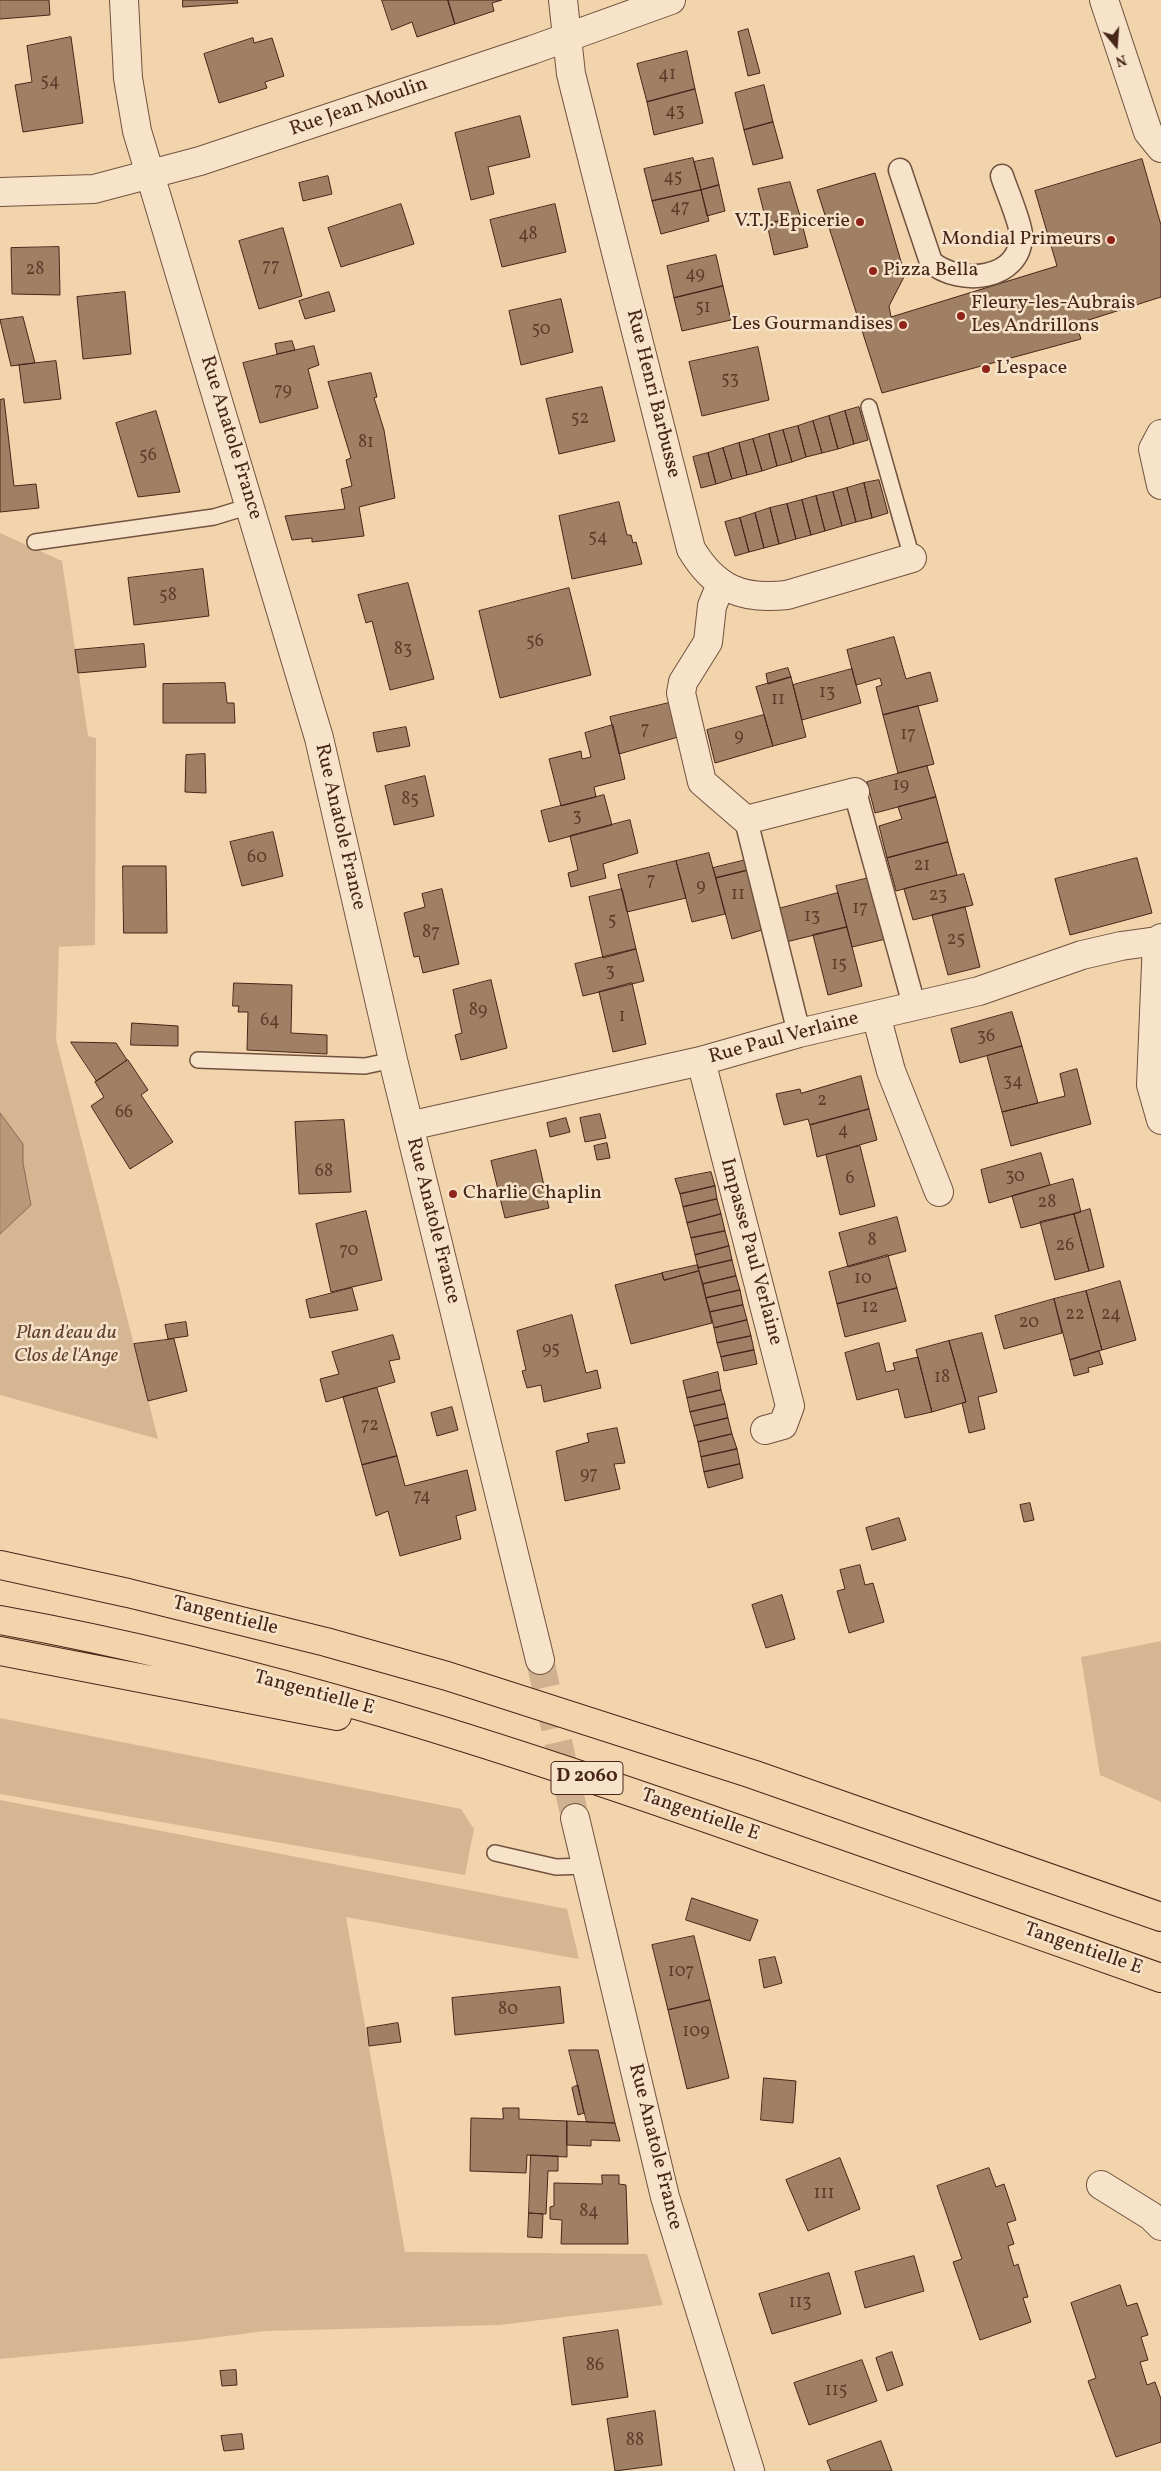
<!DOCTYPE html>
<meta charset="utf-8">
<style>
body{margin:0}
#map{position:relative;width:1161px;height:2471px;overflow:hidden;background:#f1d4ac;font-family:Vollkorn,serif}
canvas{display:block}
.north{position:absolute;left:1091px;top:20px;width:50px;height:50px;-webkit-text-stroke:4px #f6e3c9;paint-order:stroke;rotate:162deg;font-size:14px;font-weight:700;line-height:20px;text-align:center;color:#482519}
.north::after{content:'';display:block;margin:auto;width:18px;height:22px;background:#482519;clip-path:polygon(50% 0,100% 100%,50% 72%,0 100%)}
</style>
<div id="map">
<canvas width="1161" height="2471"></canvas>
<div class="north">N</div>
</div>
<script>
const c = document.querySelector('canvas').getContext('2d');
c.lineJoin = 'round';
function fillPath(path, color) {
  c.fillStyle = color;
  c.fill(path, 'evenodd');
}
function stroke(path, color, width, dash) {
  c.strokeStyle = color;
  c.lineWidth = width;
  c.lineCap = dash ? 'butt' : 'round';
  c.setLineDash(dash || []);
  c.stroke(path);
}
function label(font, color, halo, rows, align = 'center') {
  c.font = font + ' Vollkorn,serif';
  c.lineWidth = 5;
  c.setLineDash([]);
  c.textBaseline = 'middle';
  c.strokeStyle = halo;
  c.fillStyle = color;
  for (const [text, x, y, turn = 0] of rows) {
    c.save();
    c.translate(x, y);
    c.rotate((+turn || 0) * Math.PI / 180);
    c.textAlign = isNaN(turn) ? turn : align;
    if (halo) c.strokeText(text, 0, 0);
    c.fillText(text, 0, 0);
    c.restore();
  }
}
fillPath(new Path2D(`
 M0,533L62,561L88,736L96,738L95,945L59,947L56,1040L158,1439L0,1395Z
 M1161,1641V1802L1100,1775L1081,1657Z
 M0,1718L461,1809L474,1829L465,1875L0,1794Z
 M0,1800L567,1909L579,1959L346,1917L405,2252L647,2254L663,2305L499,2325L265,2331L188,2341L0,2359Z`), '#d4b693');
const water = new Path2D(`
 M0,1113L23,1144V1163L31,1205L0,1234Z`);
fillPath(water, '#b8987a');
stroke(water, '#8b6a53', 1);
const building = new Path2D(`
 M0,0H49L50,15L0,19Z
 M183,0H237L238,3L183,7Z
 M382,0H448L455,24L417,37L412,22L392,30Z
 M448,0H502L492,3L494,11L455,24Z
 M748,29L760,73L748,76L738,32Z
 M71,37L83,123L23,132L15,85L32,82L27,46Z
 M253,38L254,43L272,38L284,76L265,82L267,88L219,103L204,54Z
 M687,51L695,89L647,102L637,64Z
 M764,85L773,122L744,130L735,93Z
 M695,89L703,123L654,135L647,102Z
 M520,116L530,157L488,167L494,194L471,200L455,133Z
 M773,122L783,158L753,165L744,130Z
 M693,158L701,190L652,201L644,169Z
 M713,158L719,185L701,190L694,162Z
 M1142,159L1161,225V297L1076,324L1081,339L882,393L817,190L875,173L905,275L889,306L891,317L1057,266L1035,191Z
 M328,176L332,194L303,201L299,183Z
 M790,182L800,216L767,224L758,189Z
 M719,185L725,211L707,216L701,190Z
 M701,190L709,221L661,234L652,201Z
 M401,204L414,244L341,267L328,228Z
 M555,204L566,252L502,267L490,220Z
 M800,216L808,247L774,255L767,224Z
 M283,228L302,296L259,309L239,241Z
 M59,247L60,295L12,294L11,248Z
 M716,255L723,286L674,298L667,266Z
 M723,286L731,320L682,331L674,298Z
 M125,292L131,354L83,359L77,297Z
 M329,292L335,311L305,319L299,301Z
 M561,299L573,352L521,365L509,311Z
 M23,317L35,363L11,366L0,320Z
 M292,341L295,350L277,354L275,344Z
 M314,346L319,365L308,369L318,408L260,423L243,363Z
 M758,347L769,400L702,416L689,362Z
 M56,361L61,399L24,403L19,365Z
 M371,373L377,397L374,398L384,430L395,498L359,507L364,536L312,542V538L292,540L285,516L345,509L341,489L352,486L346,460L351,458L328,382Z
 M602,387L615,441L559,454L546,399Z
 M4,399L14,486L36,484L39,508L0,512V400Z
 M859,407L868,440L854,444L845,411Z
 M156,411L180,492L138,497L116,423Z
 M845,411L854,444L838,449L829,416Z
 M829,416L838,449L822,453L813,421Z
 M813,421L822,453L806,457L798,426Z
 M798,426L806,457L792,462L783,430Z
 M783,430L792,462L777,466L769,434Z
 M769,434L777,466L762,471L753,439Z
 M753,439L762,471L747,475L739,443Z
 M739,443L747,475L732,479L723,448Z
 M723,448L732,479L716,484L708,453Z
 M708,453L716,484L701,488L693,457Z
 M879,480L888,513L872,518L864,483Z
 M864,483L872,518L856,522L847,488Z
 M847,488L856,522L842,526L833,492Z
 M833,492L842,526L825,531L816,496Z
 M816,496L825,531L811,535L802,500Z
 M802,500L811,535L796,539L787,504Z
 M619,502L627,535H631L633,543L636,542L642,564L572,579L559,516Z
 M787,504L796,539L779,544L770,508Z
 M770,508L779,544L764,548L755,513Z
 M755,513L764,548L749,552L740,518Z
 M740,518L749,552L735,556L725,522Z
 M203,569L209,616L134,625L128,578Z
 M408,583L434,679L390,690L372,621L366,623L358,595Z
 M569,588L591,675L500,698L479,611Z
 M894,637L906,679L930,672L938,701L883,715L876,687L882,685L880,678L856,685L847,650Z
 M144,644L146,667L78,673L75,650Z
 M788,668L791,677L768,684L766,674Z
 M852,669L861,703L802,720L793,685Z
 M791,677L806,737L773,746L756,687Z
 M225,683L227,703H234L235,723H163V684Z
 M669,703L678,737L619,754L610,717Z
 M918,706L934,764L898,773L883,715Z
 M764,715L773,746L715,763L707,730Z
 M613,725L625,779L594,787L596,797L561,806L549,759L581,751L582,759L591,757L585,733Z
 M406,727L410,746L377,752L373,733Z
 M205,754L206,793L185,792L186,755Z
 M927,766L936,797L875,813L867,782Z
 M425,776L434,816L394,825L385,786Z
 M604,795L612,825L549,842L541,811Z
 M936,797L948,842L887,858L879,826L902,819L898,807Z
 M630,820L638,853L603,864L606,878L571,887L568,873L578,870L570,836Z
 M273,832L283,876L242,886L230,842Z
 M948,842L957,875L896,891L887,858Z
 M709,853L725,914L692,922L676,861Z
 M1137,858L1152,913L1070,935L1055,879Z
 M746,860L749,870L716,878L713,868Z
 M676,861L686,898L627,912L618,875Z
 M123,866H166L167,933H124Z
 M749,870L765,929L732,939L716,878Z
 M964,874L973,905L913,920L904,889Z
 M869,878L886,939L852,947L836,886Z
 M442,889L459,964L423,973L419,956L414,957L404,913L425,907L422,894Z
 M622,889L636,949L603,958L589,897Z
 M838,893L847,927L786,942L778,909Z
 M965,907L980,967L948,975L932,915Z
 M847,927L862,986L828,995L813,935Z
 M636,949L644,981L583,996L575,964Z
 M491,980L507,1048L461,1060L455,1035L462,1033L453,990Z
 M234,983L292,985L291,1033L327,1035V1054L247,1050L248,1012H238L239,1006H233Z
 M632,983L646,1044L613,1052L599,992Z
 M1012,1012L1022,1046L960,1063L951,1029Z
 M132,1023L178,1026V1046L131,1045Z
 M71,1042L116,1043L127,1060L97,1081Z
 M1022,1046L1038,1103L1002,1112L987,1056Z
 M128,1060L148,1090L141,1095L173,1142L130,1169L91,1106L104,1097L95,1082Z
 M1077,1069L1091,1124L1011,1146L1002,1112L1065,1096L1060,1074Z
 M861,1076L869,1109L810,1125L808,1119L784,1125L776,1094L800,1089L801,1093Z
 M869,1109L877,1140L817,1157L810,1125Z
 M600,1114L606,1138L585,1142L580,1118Z
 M566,1118L570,1132L550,1137L547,1123Z
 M344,1120L351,1192L299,1194L295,1122Z
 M607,1143L610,1158L597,1160L594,1146Z
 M860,1146L875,1206L840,1215L826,1155Z
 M536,1150L549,1208L505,1218L491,1161Z
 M1041,1153L1050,1185L989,1203L981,1170Z
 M711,1172L715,1186L680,1194L675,1179Z
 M1073,1179L1081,1212L1021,1228L1012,1196Z
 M715,1186L717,1199L683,1207L680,1194Z
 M717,1199L721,1214L687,1223L683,1207Z
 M1090,1209L1104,1267L1089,1271L1074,1214Z
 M366,1211L382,1280L331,1292L316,1224Z
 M721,1214L725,1231L691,1238L687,1223Z
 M1074,1214L1089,1271L1055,1280L1040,1222Z
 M897,1217L906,1251L848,1267L839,1233Z
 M725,1231L729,1246L695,1255L691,1238Z
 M729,1246L732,1260L698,1268L695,1255Z
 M888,1255L897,1288L837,1304L829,1272Z
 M732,1260L736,1276L703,1284L698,1268Z
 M698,1265L699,1271L664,1280L662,1273Z
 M699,1271L712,1323L631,1344L615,1285L662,1273L664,1280Z
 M736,1276L740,1290L706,1298L703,1284Z
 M1120,1281L1136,1340L1102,1350L1086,1291Z
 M352,1288L358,1310L310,1318L306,1300Z
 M897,1288L906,1321L845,1337L837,1304Z
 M740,1290L743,1305L710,1312L706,1298Z
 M1086,1291L1102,1350L1070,1360L1054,1299Z
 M1054,1299L1062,1333L1004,1349L995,1316Z
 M743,1305L747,1320L714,1328L710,1312Z
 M572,1315L586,1373L597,1370L601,1388L544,1402L541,1385L527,1388L522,1371L526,1370L517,1331Z
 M747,1320L751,1336L717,1343L714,1328Z
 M186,1322L188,1336L168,1339L165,1325Z
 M982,1333L997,1392L978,1397L985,1429L969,1433L962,1403L966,1402L949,1341Z
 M393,1335L400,1359L389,1361L395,1382L326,1402L320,1379L339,1374L332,1352Z
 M751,1336L754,1350L721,1357L717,1343Z
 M174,1339L187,1391L148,1401L134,1344Z
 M949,1341L966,1402L932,1412L916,1350Z
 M879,1343L886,1372L895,1370L893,1363L918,1357L932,1412L905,1418L898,1389L857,1400L845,1353Z
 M754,1350L757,1364L724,1371L721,1357Z
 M1099,1351L1103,1364L1088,1368L1089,1372L1074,1376L1070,1360Z
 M718,1372L721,1390L687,1398L683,1381Z
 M377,1388L397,1456L362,1465L343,1397Z
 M721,1390L725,1404L690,1412L687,1398Z
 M725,1404L728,1418L694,1426L690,1412Z
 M452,1407L458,1430L437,1436L431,1413Z
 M728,1418L732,1434L698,1442L694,1426Z
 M617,1428L625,1463L614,1464L620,1489L565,1501L556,1451L589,1442L587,1434Z
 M732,1434L737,1449L701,1457L698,1442Z
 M737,1449L740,1464L704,1472L701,1457Z
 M397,1456L405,1486L467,1470L476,1510L456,1516L461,1539L400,1556L388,1511L376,1516L362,1465Z
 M740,1464L743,1478L708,1488L704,1472Z
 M1030,1503L1034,1520L1024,1522L1020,1505Z
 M899,1518L906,1540L872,1550L866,1528Z
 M860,1565L865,1585L873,1583L884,1622L849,1633L837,1591L845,1589L840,1570Z
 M782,1595L795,1639L766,1648L752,1605Z
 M692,1898L758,1920L750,1941L686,1920Z
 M694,1936L710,2000L668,2010L652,1945Z
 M775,1957L782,1983L764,1988L759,1960Z
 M560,1987L564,2023L455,2035L452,1998Z
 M710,2000L729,2078L687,2089L668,2010Z
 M398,2023L401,2042L369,2046L367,2028Z
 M569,2050H598L615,2123L587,2122Z
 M764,2078L796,2081L793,2123L761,2120Z
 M578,2085L584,2113L578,2115L572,2088Z
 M503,2108H519V2119L567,2121V2157L527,2155L526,2173L470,2171L471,2118L503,2119Z
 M567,2121L615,2123L620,2141L591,2140V2146L567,2145Z
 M531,2155L558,2156V2171H548L546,2214L529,2213Z
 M840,2158L860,2209L808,2231L786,2180Z
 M989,2168L996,2187L1004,2184L1016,2220L1007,2223L1014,2244L1008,2246L1014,2266L1018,2264L1028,2297L1023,2298L1031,2322L980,2340L953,2262L962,2259L937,2186Z
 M602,2175H619V2184L626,2185L628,2244H561L562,2220L550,2219V2207L554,2206V2183L602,2184Z
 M529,2213L543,2214L542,2238L528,2237Z
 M914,2256L924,2291L865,2308L855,2272Z
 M829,2273L841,2314L772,2334L759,2294Z
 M1120,2285L1127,2306L1137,2303L1148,2335L1141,2337L1148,2360L1140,2362L1147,2385L1155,2382L1161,2399V2442L1116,2457L1088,2381L1096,2378L1071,2303Z
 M618,2330L628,2397L572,2405L563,2338Z
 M892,2352L903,2385L887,2391L876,2358Z
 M862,2360L877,2401L809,2425L794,2383Z
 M236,2370L237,2385L222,2386L220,2371Z
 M655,2411L662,2465L615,2471L607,2419Z
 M242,2434L244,2449L224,2451L221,2436Z
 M881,2441L892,2471H831L827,2461Z`);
fillPath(building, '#a08065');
stroke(building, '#482519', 1);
stroke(new Path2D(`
 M540,1660L575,1818`), '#cfb18f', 28, [28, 14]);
const service = new Path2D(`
 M869,407L912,558
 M35,542L214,517L250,506
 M198,1060L365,1066L393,1060
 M495,1853L556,1867L587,1866`);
const pedestrian = new Path2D(`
 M900,170L931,262C959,286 1021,281 1021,235C1021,223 1006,189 1002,176
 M855,792L914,1005
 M746,820L799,1033`);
const minor = new Path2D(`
 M124,0L128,78L137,131L319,738L393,1060L540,1660
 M563,0L571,74L691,549C715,589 742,600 787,595L912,558
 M1104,0L1148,132L1161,148
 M0,192L94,189L200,161L532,50L671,0
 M1161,434L1153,449L1161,485
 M721,584L712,606L708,642L683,682L681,693L702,782L746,820L855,792
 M1161,938L1157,941L1151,1085L1161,1120
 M876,1015L891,1071L939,1192
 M701,1061L790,1406L783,1425L765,1430
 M409,1126L701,1061L799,1033L979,991L1082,955L1121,946L1157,941
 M575,1818L665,2197L750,2471
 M1101,2185L1151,2216L1161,2226`);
const primary = new Path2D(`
 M0,1565L128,1593L326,1642L447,1676L752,1774L1161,1917
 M0,1620C261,1667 514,1750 763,1838C896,1884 1028,1931 1161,1978
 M0,1651L337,1716`);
stroke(service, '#72513e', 18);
stroke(pedestrian, '#72513e', 25);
stroke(minor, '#72513e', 30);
stroke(primary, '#482519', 30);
stroke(service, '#f6e3c9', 15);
stroke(pedestrian, '#f6e3c9', 22);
stroke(minor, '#f6e3c9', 28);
stroke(primary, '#f1d4ac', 28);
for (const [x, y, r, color] of [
 [860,222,5,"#8f2418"],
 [1111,240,5,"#8f2418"],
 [873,271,5,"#8f2418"],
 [961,316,5,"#8f2418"],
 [903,325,5,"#8f2418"],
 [986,369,5,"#8f2418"],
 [453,1194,5,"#8f2418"]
]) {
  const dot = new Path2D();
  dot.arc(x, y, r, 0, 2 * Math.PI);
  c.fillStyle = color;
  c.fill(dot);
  stroke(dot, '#f6e3c9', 2);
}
label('18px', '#5e3c2c', null, [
 ["41",667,76],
 ["54",50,83],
 ["43",675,113],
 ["45",673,179],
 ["47",680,209],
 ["48",528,236],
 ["77",271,268],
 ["28",35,271],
 ["49",695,276],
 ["51",703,309],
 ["50",541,331],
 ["53",730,381],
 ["79",283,392],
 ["52",580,420],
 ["81",366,444],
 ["56",148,457],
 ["54",598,539],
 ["58",168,597],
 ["56",535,643],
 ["83",403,651],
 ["13",827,694],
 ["11",778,701],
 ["7",645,731],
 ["17",908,736],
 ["9",739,738],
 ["19",901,787],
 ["85",410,801],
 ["3",577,818],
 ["60",257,859],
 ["21",922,867],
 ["7",651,882],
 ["9",701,888],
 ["11",738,896],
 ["23",938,897],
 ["17",860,910],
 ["13",812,918],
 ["5",612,922],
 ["87",431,934],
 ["25",956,941],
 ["15",839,966],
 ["3",610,973],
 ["89",478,1012],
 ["1",622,1018],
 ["64",270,1022],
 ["36",986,1038],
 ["34",1013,1083],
 ["2",822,1102],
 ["66",124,1114],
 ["4",843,1132],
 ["68",324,1173],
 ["30",1015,1178],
 ["6",850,1180],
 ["28",1047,1204],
 ["8",872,1242],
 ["26",1065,1247],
 ["70",349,1252],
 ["10",863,1280],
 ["12",870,1309],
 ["22",1075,1316],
 ["24",1111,1316],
 ["20",1029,1324],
 ["95",551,1351],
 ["18",942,1379],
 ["72",370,1427],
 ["97",589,1476],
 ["74",422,1498],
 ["107",681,1973],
 ["80",508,2011],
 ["109",696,2033],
 ["111",824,2195],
 ["84",589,2213],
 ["113",800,2304],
 ["86",595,2367],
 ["115",836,2392],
 ["88",635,2442]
]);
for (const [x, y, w] of [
 [587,1778,72]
]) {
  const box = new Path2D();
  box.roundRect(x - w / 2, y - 16.5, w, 33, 4);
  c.fillStyle = '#f6e3c9';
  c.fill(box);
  stroke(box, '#482519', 1);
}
label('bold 19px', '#482519', null, [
 ["D 2060",587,1778]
]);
label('20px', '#482519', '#f6e3c9', [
 ["Rue Jean Moulin",359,108,-19],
 ["Rue Henri Barbusse",652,394,76],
 ["Rue Anatole France",230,438,73],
 ["Rue Anatole France",339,827,77],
 ["Rue Paul Verlaine",784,1039,-15],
 ["Rue Anatole France",432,1221,76],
 ["Impasse Paul Verlaine",750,1252,75],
 ["Tangentielle",225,1617,14],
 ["Tangentielle E",314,1694,15],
 ["Tangentielle E",700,1816,19],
 ["Tangentielle E",1083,1950,19],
 ["Rue Anatole France",654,2147,76]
]);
label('20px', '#482519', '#f6e3c9', [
 ["V.T.J. Epicerie",850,222,"right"],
 ["Mondial Primeurs",1101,240,"right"],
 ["Pizza Bella",883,271],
 ["Fleury-les-Aubrais",971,304],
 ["Les Andrillons",971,327],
 ["Les Gourmandises",893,325,"right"],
 ["L’espace",996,369],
 ["Charlie Chaplin",463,1194]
], 'left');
label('italic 20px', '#644231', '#f6e3c9', [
 ["Plan d'eau du",66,1334],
 ["Clos de l'Ange",66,1357]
]);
</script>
